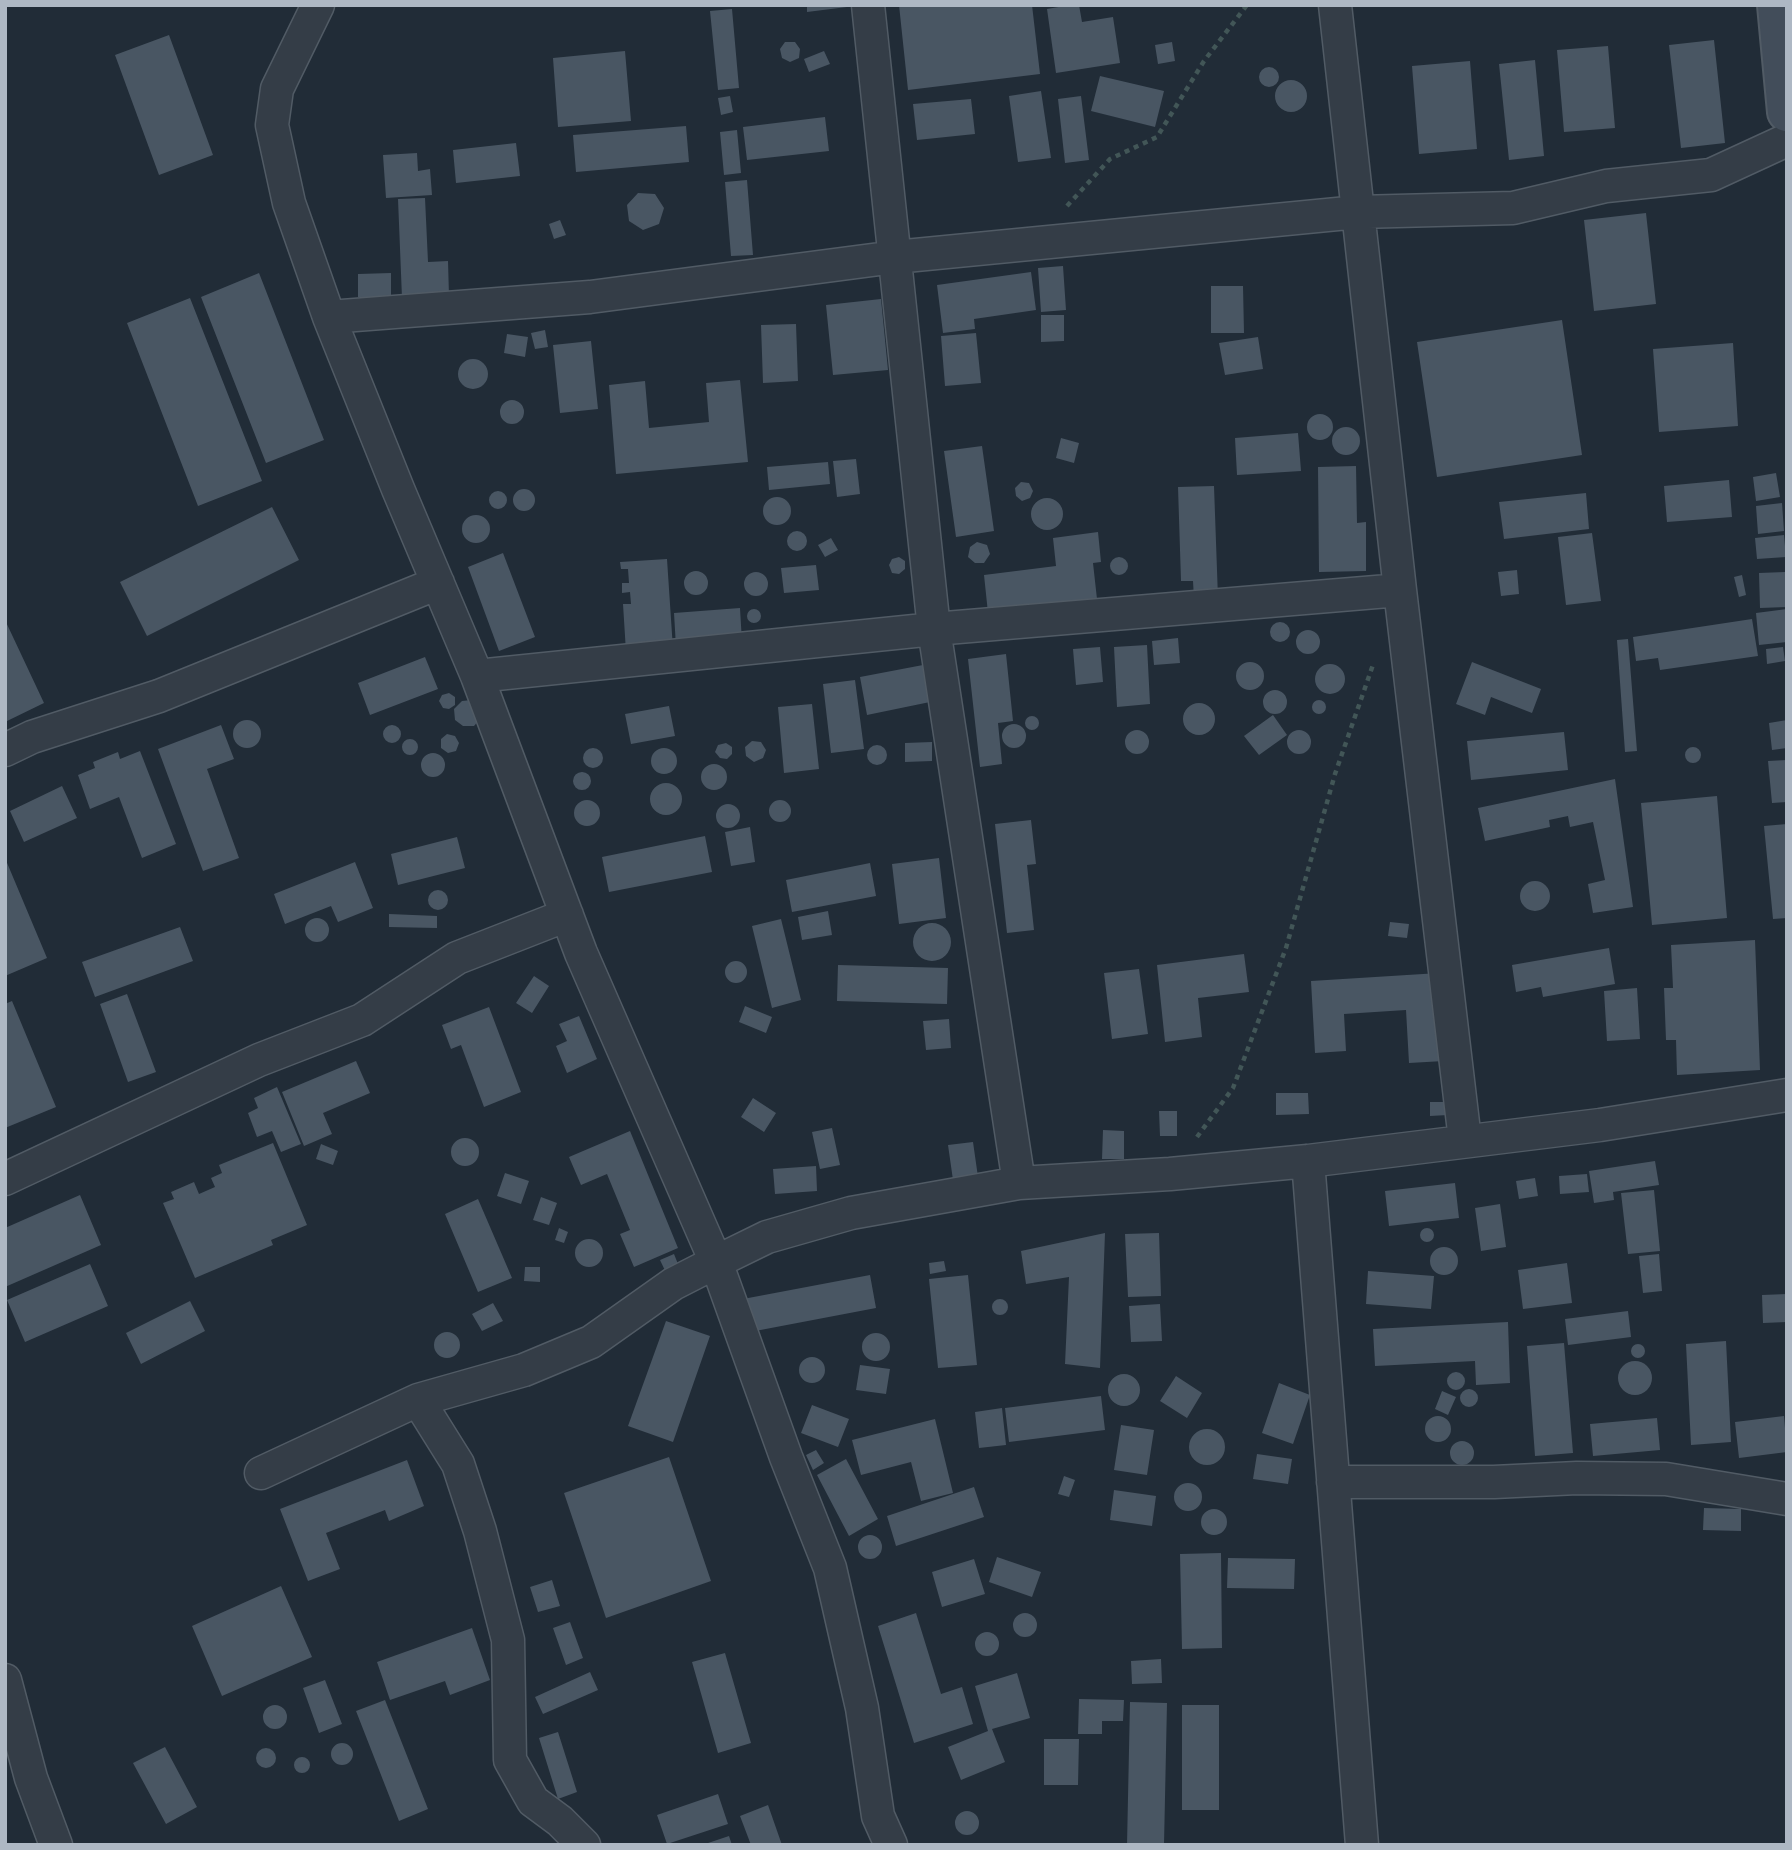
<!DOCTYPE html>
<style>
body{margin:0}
#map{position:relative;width:1792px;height:1850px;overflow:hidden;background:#212c37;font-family:"Work Sans",sans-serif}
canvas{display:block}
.frame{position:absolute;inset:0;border:7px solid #aeb8c4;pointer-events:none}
</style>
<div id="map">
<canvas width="1792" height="1850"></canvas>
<div class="frame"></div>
</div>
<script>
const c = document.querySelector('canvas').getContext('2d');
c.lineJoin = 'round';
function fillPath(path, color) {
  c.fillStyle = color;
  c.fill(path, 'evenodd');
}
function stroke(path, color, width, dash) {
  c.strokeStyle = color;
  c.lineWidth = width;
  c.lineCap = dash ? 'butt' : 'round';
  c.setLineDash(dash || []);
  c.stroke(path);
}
fillPath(new Path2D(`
 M807,5H847V7L807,12Z
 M899,5H1032L1040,74L908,90Z
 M1070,5H1079L1082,22L1113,17L1120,63L1056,73L1047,9Z
 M732,9L739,88L718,90L710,11Z
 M169,35L213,155L159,175L115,55Z
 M1714,40L1725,143L1681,148L1669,45Z
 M785,42H795L800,49L799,58L790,62L782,58L780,49Z
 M1172,42L1175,61L1158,64L1155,45Z
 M1608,46L1615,128L1564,132L1557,50Z
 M625,51L631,121L558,127L553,58Z
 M824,51L830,64L809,72L804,59Z
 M1535,60L1544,156L1509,160L1499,64Z
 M1470,61L1477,149L1419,154L1412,66Z
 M1259 77a10 10 0 1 1 20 0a10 10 0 1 1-20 0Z
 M1100,76L1164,91L1155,127L1091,111Z
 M1275 96a16 16 0 1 1 32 0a16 16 0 1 1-32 0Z
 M1041,91L1051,158L1018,162L1009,96Z
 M730,96L733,112L721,115L718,98Z
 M1081,96L1089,160L1065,163L1058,99Z
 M971,99L975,134L917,140L913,104Z
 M825,117L829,151L747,160L743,127Z
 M686,126L689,162L576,172L573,135Z
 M737,130L741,173L724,175L720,132Z
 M516,143L520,176L456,183L453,150Z
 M417,153L418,171L430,169L432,195L386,198L383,155Z
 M747,180L753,255L731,256L725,182Z
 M638,193L655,194L664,208L659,224L643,230L629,221L627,205Z
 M425,198L428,262L448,261L449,296L402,298L398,199Z
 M1646,213L1656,304L1594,311L1584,220Z
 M560,220L566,235L554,239L549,224Z
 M1063,266L1066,310L1041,312L1038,268Z
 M1031,272L1036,310L974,319L975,329L943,333L937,285Z
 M259,273L324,440L266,463L201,297Z
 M391,273V297H358V274Z
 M1211,286H1243L1244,333H1211Z
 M190,298L262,481L198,506L127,323Z
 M881,299L888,370L833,375L826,305Z
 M1041,315H1064V341L1041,342Z
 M1562,320L1582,455L1437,477L1417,342Z
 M796,324L798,381L763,383L761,325Z
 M545,330L548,347L535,349L531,333Z
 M976,333L981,383L945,386L941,336Z
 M507,334L528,337L525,357L504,353Z
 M1258,337L1263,369L1225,375L1219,343Z
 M591,341L598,409L560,413L553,345Z
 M1733,343L1738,426L1659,432L1653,349Z
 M458 374a15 15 0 1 1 30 0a15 15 0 1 1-30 0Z
 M740,380L748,462L616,474L609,385L645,381L649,428L709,422L706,383Z
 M500 412a12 12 0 1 1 24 0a12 12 0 1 1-24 0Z
 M1307 427a13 13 0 1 1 26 0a13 13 0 1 1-26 0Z
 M1332 441a14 14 0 1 1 28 0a14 14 0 1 1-28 0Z
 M1298,433L1301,471L1237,475L1235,438Z
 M1061,438L1079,443L1074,463L1056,458Z
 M982,446L994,531L956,537L944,451Z
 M856,459L860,494L837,497L833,461Z
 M828,462L830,484L769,490L767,467Z
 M1356,466L1357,523L1366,522V571L1319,572L1318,467Z
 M1776,473L1780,497L1756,501L1753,477Z
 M1729,480L1732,517L1667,522L1664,486Z
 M1021,482L1029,483L1033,491L1030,498L1022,501L1016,496L1015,488Z
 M1214,486L1218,598L1194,599L1193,581H1181L1178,487Z
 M513 500a11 11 0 1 1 22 0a11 11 0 1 1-22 0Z
 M489 500a9 9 0 1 1 18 0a9 9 0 1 1-18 0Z
 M1586,493L1589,529L1504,539L1499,502Z
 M763 511a14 14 0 1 1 28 0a14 14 0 1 1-28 0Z
 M1031 514a16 16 0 1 1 32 0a16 16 0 1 1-32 0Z
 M1782,503L1784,531L1758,534L1756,506Z
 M272,507L299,560L147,636L120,582Z
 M462 529a14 14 0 1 1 28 0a14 14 0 1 1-28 0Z
 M787 541a10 10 0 1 1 20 0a10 10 0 1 1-20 0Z
 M1098,532L1101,562L1093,563L1097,599L988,613L984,575L1056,566L1053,538Z
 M1592,533L1601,601L1566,605L1558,537Z
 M1784,535L1786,557L1757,559L1755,538Z
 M831,538L838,550L825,557L818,545Z
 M977,542L987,545L990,554L984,563H975L968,557L970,547Z
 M503,553L535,637L499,651L468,567Z
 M899,557L905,561V569L899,574L892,573L889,565L892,559Z
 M1110 566a9 9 0 1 1 18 0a9 9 0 1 1-18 0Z
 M667,559L673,649L626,652L623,604H631L630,592L622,593V583H629L628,569H621L620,562Z
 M816,565L819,590L784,593L781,568Z
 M1517,570L1519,594L1501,596L1498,572Z
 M684 583a12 12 0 1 1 24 0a12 12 0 1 1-24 0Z
 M1785,572L1787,607L1760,608L1759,573Z
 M744 584a12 12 0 1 1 24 0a12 12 0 1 1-24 0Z
 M1742,575L1746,595L1739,597L1734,577Z
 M740,608L742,642L676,647L674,613Z
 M747 616a7 7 0 1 1 14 0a7 7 0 1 1-14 0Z
 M1787,609V642L1759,645L1756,613Z
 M1752,619L1758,656L1660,670L1658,658L1636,661L1633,637Z
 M5,620L44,703L5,722Z
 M1270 632a10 10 0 1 1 20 0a10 10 0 1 1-20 0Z
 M1296 642a12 12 0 1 1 24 0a12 12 0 1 1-24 0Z
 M1178,638L1180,663L1154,665L1152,641Z
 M1628,639L1637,751L1625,752L1617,640Z
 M1147,645L1150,704L1117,707L1114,647Z
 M1100,647L1103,682L1076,685L1073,649Z
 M1783,647L1785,661L1767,664L1766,649Z
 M1006,654L1013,721L998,723L1002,764L980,767L968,659Z
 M425,657L438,689L370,715L358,683Z
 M1236 676a14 14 0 1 1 28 0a14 14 0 1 1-28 0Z
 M1472,662L1541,689L1532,713L1491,697L1485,715L1456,704Z
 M1315 679a15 15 0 1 1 30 0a15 15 0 1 1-30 0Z
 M923,665L930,702L867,715L860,677Z
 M855,680L864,749L831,753L823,684Z
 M1263 702a12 12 0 1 1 24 0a12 12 0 1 1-24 0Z
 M449,693L455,697V705L449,709L443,708L439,701L442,695Z
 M1312 707a7 7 0 1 1 14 0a7 7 0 1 1-14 0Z
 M472,700L481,718L474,726H463L455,720L454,709L462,701Z
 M1183 719a16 16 0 1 1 32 0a16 16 0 1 1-32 0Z
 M812,704L819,769L784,773L778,707Z
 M669,706L675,736L631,744L625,714Z
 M1273,715L1287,735L1259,755L1244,736Z
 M1025 723a7 7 0 1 1 14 0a7 7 0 1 1-14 0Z
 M1787,720V748L1772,750L1769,723Z
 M233 734a14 14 0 1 1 28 0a14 14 0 1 1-28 0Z
 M1002 736a12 12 0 1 1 24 0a12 12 0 1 1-24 0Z
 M383 734a9 9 0 1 1 18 0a9 9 0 1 1-18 0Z
 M221,725L234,759L207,769L239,858L203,871L158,749Z
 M1125 742a12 12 0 1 1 24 0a12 12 0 1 1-24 0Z
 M1287 742a12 12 0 1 1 24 0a12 12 0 1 1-24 0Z
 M1564,732L1568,770L1471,780L1467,741Z
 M447,734L455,736L459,743L456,751L448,753L441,748V739Z
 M402 747a8 8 0 1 1 16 0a8 8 0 1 1-16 0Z
 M752,741L761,742L766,750L763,758L754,762L746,756L745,747Z
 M932,742V761L905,762V743Z
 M726,743L732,747V754L727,759L720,758L715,752L718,745Z
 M867 755a10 10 0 1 1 20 0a10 10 0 1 1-20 0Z
 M1685 755a8 8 0 1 1 16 0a8 8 0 1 1-16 0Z
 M583 758a10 10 0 1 1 20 0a10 10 0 1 1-20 0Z
 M651 761a13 13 0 1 1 26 0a13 13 0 1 1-26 0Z
 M140,751L176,844L142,858L119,797L90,809L78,775L95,768L93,762L118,752L120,759Z
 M421 765a12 12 0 1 1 24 0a12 12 0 1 1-24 0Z
 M1787,760V802L1772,803L1768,761Z
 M701 777a13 13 0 1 1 26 0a13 13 0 1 1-26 0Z
 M573 781a9 9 0 1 1 18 0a9 9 0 1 1-18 0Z
 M1615,779L1633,907L1593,913L1588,884L1605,880L1593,822L1570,827L1568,816L1549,820L1550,827L1485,841L1478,808Z
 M650 799a16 16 0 1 1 32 0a16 16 0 1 1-32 0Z
 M62,786L77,818L24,842L10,811Z
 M1717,796L1727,918L1652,925L1641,803Z
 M769 811a11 11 0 1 1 22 0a11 11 0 1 1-22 0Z
 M574 813a13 13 0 1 1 26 0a13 13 0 1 1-26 0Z
 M716 816a12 12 0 1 1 24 0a12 12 0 1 1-24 0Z
 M1031,820L1036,864L1027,865L1034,930L1007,933L995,824Z
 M1787,824V918L1773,919L1764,826Z
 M750,827L755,862L731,866L725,832Z
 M705,836L712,872L609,892L602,857Z
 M457,837L465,868L398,885L391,854Z
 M5,858L47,958L5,976Z
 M939,858L946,918L899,924L892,864Z
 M355,862L373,908L338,922L331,906L285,924L274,894Z
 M870,863L876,896L792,912L786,880Z
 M1520 896a15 15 0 1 1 30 0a15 15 0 1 1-30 0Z
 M428 900a10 10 0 1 1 20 0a10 10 0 1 1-20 0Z
 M828,911L832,935L802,940L798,917Z
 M389,914L437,916V928L389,927Z
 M305 930a12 12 0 1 1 24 0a12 12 0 1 1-24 0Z
 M781,919L801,1000L772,1008L752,926Z
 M1390,922L1409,924L1407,938L1388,936Z
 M913 942a19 19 0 1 1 38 0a19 19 0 1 1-38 0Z
 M180,927L193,961L95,997L82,962Z
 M1755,940L1760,1070L1677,1075L1676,1040H1666L1664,988H1673L1671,945Z
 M1609,948L1615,984L1543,997L1541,987L1516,992L1512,965Z
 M1244,954L1249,992L1198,998L1202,1037L1165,1042L1157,965Z
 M725 972a11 11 0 1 1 22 0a11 11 0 1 1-22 0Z
 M838,965L948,968L947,1004L837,1001Z
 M1139,969L1148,1034L1112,1039L1104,973Z
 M1439,973L1444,1061L1409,1063L1406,1010L1344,1014L1346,1051L1315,1053L1311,981Z
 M534,976L549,986L532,1013L516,1003Z
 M1637,988L1640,1039L1607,1041L1604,991Z
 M127,994L156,1072L128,1082L100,1004Z
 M12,1001L56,1107L5,1128V1004Z
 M745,1006L772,1017L766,1033L739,1022Z
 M489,1007L521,1092L484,1107L461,1045L451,1049L442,1025Z
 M579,1016L597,1059L567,1073L556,1046L567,1041L559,1024Z
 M949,1019L951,1048L926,1050L923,1021Z
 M356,1061L370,1093L323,1113L332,1134L304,1146L282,1092Z
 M277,1087L301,1144L281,1152L272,1131L257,1137L248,1113L258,1108L254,1098Z
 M1276,1093H1308L1309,1114L1276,1115Z
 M753,1098L776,1113L764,1132L741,1117Z
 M1430,1102H1449L1448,1115L1430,1116Z
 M1159,1111H1177V1136H1160Z
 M832,1128L840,1165L820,1169L812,1132Z
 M1103,1130L1124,1131V1159H1102Z
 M630,1131L678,1248L634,1267L620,1234L630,1230L607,1174L581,1185L569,1157Z
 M451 1152a14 14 0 1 1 28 0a14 14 0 1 1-28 0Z
 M973,1142L978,1177L953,1180L948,1145Z
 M273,1143L307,1225L271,1240L273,1245L195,1278L163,1203L174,1199L171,1192L194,1182L199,1194L215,1187L211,1178L222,1173L219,1165Z
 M321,1144L338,1151L333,1165L316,1159Z
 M1655,1161L1659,1185L1613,1192L1614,1200L1594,1203L1589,1171Z
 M816,1166L817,1191L775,1194L773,1169Z
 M505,1173L529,1181L521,1204L497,1196Z
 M1587,1174L1589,1192L1560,1194L1559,1176Z
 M1535,1178L1538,1196L1519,1199L1516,1181Z
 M1455,1183L1459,1218L1389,1226L1385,1191Z
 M1654,1190L1660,1251L1628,1254L1621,1193Z
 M80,1195L101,1245L5,1287V1228Z
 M541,1197L557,1203L549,1225L533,1220Z
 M478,1199L512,1278L478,1292L445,1214Z
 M1500,1204L1506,1247L1481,1251L1475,1208Z
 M559,1228L568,1232L564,1243L555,1240Z
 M1420 1235a7 7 0 1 1 14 0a7 7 0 1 1-14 0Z
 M1105,1233L1100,1368L1065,1364L1069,1277L1026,1284L1021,1251Z
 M1159,1233L1161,1296L1128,1297L1125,1234Z
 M575 1253a14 14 0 1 1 28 0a14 14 0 1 1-28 0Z
 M1430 1261a14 14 0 1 1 28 0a14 14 0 1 1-28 0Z
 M674,1254L682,1274L669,1279L660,1260Z
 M1659,1254L1662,1291L1643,1293L1639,1256Z
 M944,1261L946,1271L930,1274L929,1263Z
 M1567,1263L1572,1303L1523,1309L1518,1270Z
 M90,1264L108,1306L25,1342L7,1300Z
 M525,1267H540V1282L524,1281Z
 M1368,1271L1434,1276L1431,1309L1366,1304Z
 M870,1275L876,1308L750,1332L743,1299Z
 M968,1275L977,1365L938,1368L929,1279Z
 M1787,1294V1322L1763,1323L1762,1295Z
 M992 1307a8 8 0 1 1 16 0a8 8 0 1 1-16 0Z
 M190,1301L205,1331L141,1364L126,1333Z
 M493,1303L503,1321L482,1331L472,1314Z
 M1160,1304L1162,1341L1131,1342L1129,1306Z
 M1628,1311L1631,1337L1568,1345L1565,1319Z
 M666,1321L710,1336L673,1442L628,1426Z
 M1508,1322L1510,1383L1476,1385L1475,1361L1375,1366L1373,1329Z
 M434 1345a13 13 0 1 1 26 0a13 13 0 1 1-26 0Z
 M862 1347a14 14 0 1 1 28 0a14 14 0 1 1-28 0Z
 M1726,1341L1731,1442L1691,1445L1686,1344Z
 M1564,1343L1573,1453L1535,1456L1527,1346Z
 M1631 1351a7 7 0 1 1 14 0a7 7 0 1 1-14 0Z
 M799 1370a13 13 0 1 1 26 0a13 13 0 1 1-26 0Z
 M1618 1378a17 17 0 1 1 34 0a17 17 0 1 1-34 0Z
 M860,1365L890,1369L886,1394L856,1390Z
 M1447 1381a9 9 0 1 1 18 0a9 9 0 1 1-18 0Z
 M1108 1390a16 16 0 1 1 32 0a16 16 0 1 1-32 0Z
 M1176,1376L1202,1393L1187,1418L1160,1401Z
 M1279,1383L1310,1395L1293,1444L1262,1433Z
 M1460 1398a9 9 0 1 1 18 0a9 9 0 1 1-18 0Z
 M1442,1391L1456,1397L1448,1415L1435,1409Z
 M1101,1396L1105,1430L1009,1442L1005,1408Z
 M812,1405L849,1419L838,1447L801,1433Z
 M1002,1408L1006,1445L979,1448L975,1412Z
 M1784,1416L1787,1452L1739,1458L1735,1422Z
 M1425 1429a13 13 0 1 1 26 0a13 13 0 1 1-26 0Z
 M1657,1418L1660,1450L1593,1456L1590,1424Z
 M935,1419L953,1493L921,1501L911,1462L861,1475L852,1440Z
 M1121,1425L1154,1430L1147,1475L1114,1470Z
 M1189 1447a18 18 0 1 1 36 0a18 18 0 1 1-36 0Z
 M1450 1453a12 12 0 1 1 24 0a12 12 0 1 1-24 0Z
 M816,1450L824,1463L813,1470L806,1455Z
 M1257,1454L1292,1459L1288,1484L1253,1479Z
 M669,1457L711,1581L606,1618L564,1493Z
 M846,1459L878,1519L849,1536L817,1475Z
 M407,1460L424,1506L389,1521L385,1510L326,1533L340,1569L308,1581L280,1509Z
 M1064,1476L1075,1480L1069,1497L1058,1494Z
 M1174 1497a14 14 0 1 1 28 0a14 14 0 1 1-28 0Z
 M974,1487L984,1517L896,1546L887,1516Z
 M1114,1490L1156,1496L1152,1526L1110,1520Z
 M1704,1508L1741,1509V1531L1703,1530Z
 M1201 1522a13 13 0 1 1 26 0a13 13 0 1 1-26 0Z
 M858 1547a12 12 0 1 1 24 0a12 12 0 1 1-24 0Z
 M1221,1553L1222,1648L1182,1649L1180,1554Z
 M997,1557L1041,1572L1032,1597L989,1582Z
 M1228,1558L1295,1559L1294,1589L1227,1588Z
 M974,1559L985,1594L942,1607L932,1572Z
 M552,1580L560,1606L538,1612L530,1587Z
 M281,1586L312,1657L222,1696L192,1626Z
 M1013 1625a12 12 0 1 1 24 0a12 12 0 1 1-24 0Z
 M916,1613L941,1694L962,1687L973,1724L914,1743L878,1626Z
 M570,1622L583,1658L566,1665L553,1628Z
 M472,1628L490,1680L450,1695L445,1681L390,1700L377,1662Z
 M975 1644a12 12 0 1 1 24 0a12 12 0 1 1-24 0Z
 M725,1653L751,1743L718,1753L692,1662Z
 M1161,1659L1162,1683L1132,1684L1131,1661Z
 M590,1672L598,1690L543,1714L535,1697Z
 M1017,1673L1030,1718L992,1729L1005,1762L961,1780L948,1747L988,1731L975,1686Z
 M325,1680L342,1724L319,1733L303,1688Z
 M1079,1699L1124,1700L1123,1721H1102V1734H1078Z
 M385,1700L428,1809L399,1821L356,1711Z
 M1130,1702L1167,1703L1164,1845H1127Z
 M263 1717a12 12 0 1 1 24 0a12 12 0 1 1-24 0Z
 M1182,1705H1219V1810H1182Z
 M558,1732L577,1792L558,1799L539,1738Z
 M1044,1739H1079L1078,1785H1044Z
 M331 1754a11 11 0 1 1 22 0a11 11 0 1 1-22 0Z
 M165,1747L197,1807L166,1824L133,1763Z
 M256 1758a10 10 0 1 1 20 0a10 10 0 1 1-20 0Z
 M294 1765a8 8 0 1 1 16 0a8 8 0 1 1-16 0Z
 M718,1794L728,1824L667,1844L657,1815Z
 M768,1805L782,1845H751L740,1816Z
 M955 1823a12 12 0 1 1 24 0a12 12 0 1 1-24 0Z
 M729,1836L732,1845H705V1844Z`), '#495663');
const street = new Path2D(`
 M318,5L277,89L272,125L289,203L329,317L398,489L477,676L581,953L716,1262L786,1457L830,1568L862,1708L878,1816L891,1845
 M868,5L934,629L1019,1183
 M1335,5L1400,590L1465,1140
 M329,317L590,297L895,257L1358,212L1513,208L1606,186L1711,175L1787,140
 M477,676L934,629L1400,590
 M5,750L32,737L159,696L438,583
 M1308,1161L1362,1845
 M5,1179L259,1060L362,1020L457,958L567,915
 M418,1400L458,1464L480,1531L508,1640L510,1760L533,1801L560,1821L584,1845
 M261,1473L418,1400L524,1370L591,1342L673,1284L716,1262L767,1237L851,1213L1019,1183L1170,1174L1308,1161L1600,1125L1787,1095
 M1333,1482H1494L1577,1478L1666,1479L1787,1499
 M5,1680L31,1778L56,1845`);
const secondary = new Path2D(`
 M1777,5L1787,112`);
stroke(street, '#515b65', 35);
stroke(secondary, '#515b65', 42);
stroke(new Path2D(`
 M1067,206L1110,159L1157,137L1204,61L1247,5
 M1197,1137L1233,1088L1286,948L1335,774L1374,662`), '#425657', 4.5, [5, 5]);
stroke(street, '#343d47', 32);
stroke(secondary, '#424d5a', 38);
</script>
